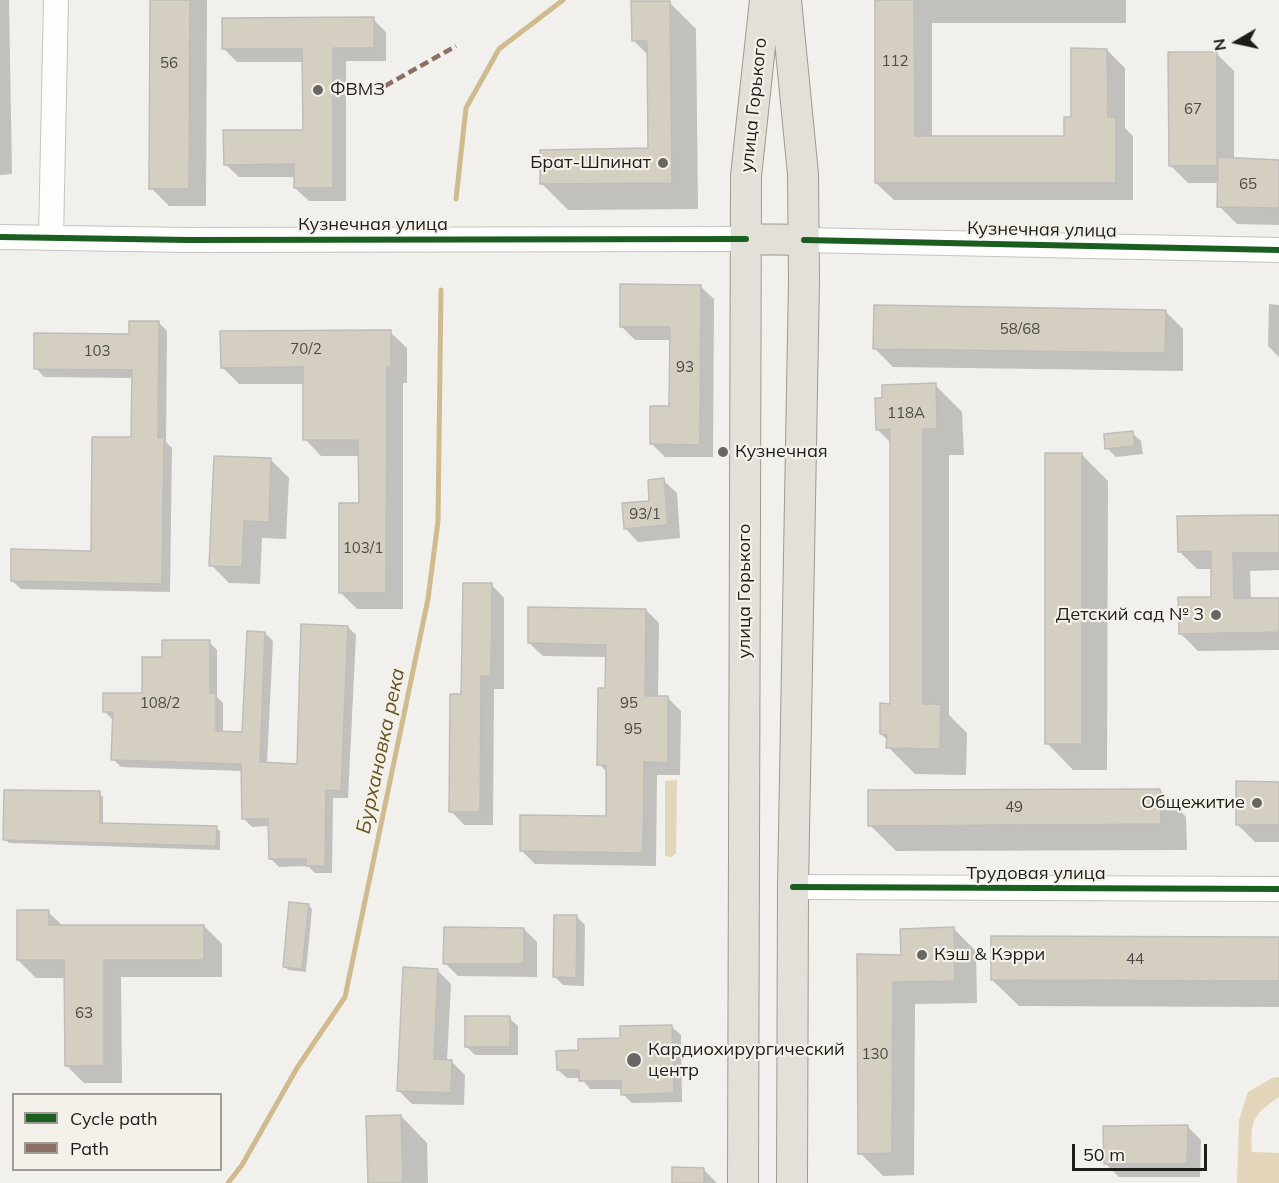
<!DOCTYPE html>
<meta charset="utf-8">
<style>
body{margin:0}
#map{position:relative;width:1279px;height:1183px;overflow:hidden;background:#f2f0ec;font-family:Mulish,sans-serif}
canvas{display:block}
.legend{position:absolute;left:12px;top:1093px;width:210px;height:78px;box-sizing:border-box;background:#f4f1ea;border:2px solid #9f9c97;margin:0;padding:8px 10px;list-style:none;font-size:18px;color:#1f1d1b}
.legend li{display:flex;align-items:center;gap:12px;height:30px}
.legend b{width:30px;border:2px solid #9f9c97}
.north{position:absolute;left:1207px;top:12px;width:60px;height:60px;-webkit-text-stroke:4px #f4f1ea;paint-order:stroke;rotate:261deg;font-size:16px;font-weight:700;line-height:24px;text-align:center;color:#1f1d1b}
.north::after{content:'';display:block;margin:auto;width:21px;height:27px;background:#1f1d1b;clip-path:polygon(50% 0,100% 100%,50% 72%,0 100%)}
.scale{position:absolute;left:1072px;top:1144px;width:135px;height:27px;box-sizing:border-box;border:3px solid #1f1d1b;border-top:0;padding-left:8px;font-size:18px;line-height:21px;white-space:nowrap;color:#1f1d1b;-webkit-text-stroke:4px #f4f1ea;paint-order:stroke}
</style>
<div id="map">
<canvas width="1279" height="1183"></canvas>
<ul class="legend">
<li><b style="height:8px;background:#1b5e20"></b>Cycle path</li>
<li><b style="height:8px;background:#8d6e63"></b>Path</li>
</ul>
<div class="north">N</div>
<div class="scale">50 m</div>
</div>
<script>
const c = document.querySelector('canvas').getContext('2d');
c.lineJoin = 'round';
function fillPath(path, color) {
  c.fillStyle = color;
  c.fill(path, 'evenodd');
}
function stroke(path, color, width, dash) {
  c.strokeStyle = color;
  c.lineWidth = width;
  c.lineCap = dash ? 'butt' : 'round';
  c.setLineDash(dash || []);
  c.stroke(path);
}
function label(font, color, halo, rows, align = 'center') {
  c.font = font + ' Mulish,sans-serif';
  c.lineWidth = 4.5;
  c.setLineDash([]);
  c.textBaseline = 'middle';
  c.strokeStyle = halo;
  c.fillStyle = color;
  for (const [text, x, y, turn = 0] of rows) {
    c.save();
    c.translate(x, y);
    c.rotate((+turn || 0) * Math.PI / 180);
    c.textAlign = isNaN(turn) ? turn : align;
    if (halo) c.strokeText(text, 0, 0);
    c.fillText(text, 0, 0);
    c.restore();
  }
}
fillPath(new Path2D(`
 M677,780L676,854L671,857L665,856V781Z
 M1279,1077V1097C1253,1114 1250,1121 1252,1152L1279,1153V1183H1237L1239,1120L1248,1092L1272,1078Z`), '#e2d5b9');
fillPath(new Path2D(`
 M0,0H9L12,174L0,175Z
 M150,0H207L206,206H169L151,188Z
 M876,0H1126V23H932V137H1066L1073,118L1107,50L1125,68V128L1133,136V200H894L876,183Z
 M670,3L696,29L698,209L568,210L542,184L650,150L649,56L634,41Z
 M373,19L386,32V61H346V201H309L295,188V177H239L225,164L304,131V62H237L224,49Z
 M1216,53L1234,71V159L1279,162V225L1237,224L1219,206V183H1188L1170,165Z
 M700,286L714,299L713,457H665L652,444L671,408V340H635L621,326Z
 M1269,304L1279,305V357L1268,346Z
 M1165,311L1183,329V371L893,367L875,349Z
 M159,323L167,331L166,442L172,448L170,592L21,589L12,581L92,552L133,439L134,378L44,377L36,368Z
 M390,332L407,348V383H403V609H357L340,592L360,504V456H321L305,439L304,384H239L222,367Z
 M935,385L962,412L964,455H949V715L967,733L966,775L915,774L888,747V741L881,734L891,705V443L877,429Z
 M1132,433L1141,441L1143,454L1116,457L1107,448Z
 M1081,454L1108,481L1107,770H1073L1047,743Z
 M271,460L289,478L286,539L262,538L260,584L229,583L211,565Z
 M663,480L677,493L680,538L638,542L625,528L651,503Z
 M1279,516V570L1250,571L1251,600L1279,599V650L1198,651L1180,633L1213,598V569H1197L1179,551Z
 M491,584L504,598V689H494L493,825H464L451,811L463,695Z
 M646,610L659,623L658,697L668,698L681,711L680,775H657L656,866L535,864L521,850L607,818L608,773L599,764L607,690V657L543,656L529,643Z
 M348,627L356,635L348,798H333L332,873H315L308,866L279,867L271,859L270,826L252,827L244,819L242,771L121,767L113,759V720L105,712L144,695L164,659L209,642L217,650V697L223,703V733H243L265,633L273,641L267,764L298,765Z
 M1279,783V842H1255L1237,824Z
 M1160,790L1186,817L1187,850L896,851L870,825Z
 M99,793L103,797V824L216,828L220,831V850L9,843L5,839Z
 M308,905L312,909L306,972L288,970L284,966Z
 M48,912L63,926H204L222,944V977H121L122,1083H84L66,1065V978H36L18,960Z
 M576,916L585,925L584,986L563,985L555,977Z
 M524,929L537,942V977L458,976L445,963Z
 M954,929L976,951L977,1003L915,1004L914,1175L883,1176L860,1153L859,956H902Z
 M1279,939V1007L1019,1006L992,980Z
 M437,970L451,984L447,1061H451L465,1075L464,1105L412,1104L399,1091Z
 M509,1018L518,1026V1055H475L466,1046Z
 M672,1027L681,1035L682,1102L632,1103L623,1094V1089H590L581,1078H567L558,1070L580,1052Z
 M401,1116L427,1143L428,1183H369Z
 M1187,1126L1201,1140L1200,1177H1119L1105,1163Z
 M703,1169L717,1183H673Z`), '#0003');
stroke(new Path2D(`
 M456,199L466,108L499,49L563,0
 M228,1183L242,1165L297,1068L345,997L428,599L438,521L441,290`), '#cfbb8d', 5);
const building = new Path2D(`
 M150,0H190L189,189H149Z
 M875,0H914L915,136H1064V117H1071V48L1107,49L1108,117H1116V183H875Z
 M631,1H670L672,183L540,184V150L648,148L647,41H632Z
 M374,17V48H333V188H294V164L224,165L223,130H303L302,49H222V18Z
 M1168,52H1217V166H1169Z
 M1218,157L1279,160V208L1217,207Z
 M620,284L701,285L700,445L650,444V406H669L670,327H620Z
 M874,305L1166,310L1165,353L873,349Z
 M129,321H159L158,438H164L162,584L11,581V549L91,551L92,437H131L132,370L34,369V333L129,334Z
 M391,330V367H387L386,593H339V503H359L358,440H303V367L221,368L220,331Z
 M936,383L937,429H923V704H941L940,749L886,748L887,735L880,734V703L890,704V429L876,430L875,398H882V385Z
 M1133,431L1135,446L1105,449L1104,434Z
 M1045,453H1082V744H1045Z
 M214,456L271,458L269,522L244,521L242,567L209,566Z
 M664,478L668,525L624,529L622,503L649,501L648,480Z
 M1279,515V553H1233L1234,598H1279V632L1179,634L1178,597H1211V551L1178,552L1177,516Z
 M463,583H492L491,676H481L480,812H449L450,694H461Z
 M528,607L646,609L645,696H668V763L644,762L643,853L520,851V815L606,816V765H597L598,688H605L606,645L528,643Z
 M301,624L348,626L341,791L326,790L325,866H306V859H269L268,819H242L241,764L111,760L113,712H103V693H142V657H162V640H210V693H216V731L242,732L247,631L265,632L260,762L297,764Z
 M1236,781L1279,782V825H1236Z
 M1160,789L1161,824L868,826V790Z
 M4,790L100,791V823L217,826L216,846L3,840Z
 M289,902L309,904L302,969L283,967Z
 M17,910H49V925H204V960H104V1066H65L64,960H17Z
 M554,915H577L576,978L553,977Z
 M444,927L524,928V964H443Z
 M954,927L955,981L893,982L892,1153L858,1154L857,954L901,955L900,929Z
 M991,936L1279,937V981L991,980Z
 M403,967L438,969L434,1059L452,1060L451,1093L397,1091Z
 M465,1016H510V1047H465Z
 M672,1025L674,1093L621,1095V1081H579V1070H557L556,1051L578,1050V1039L620,1038V1026Z
 M401,1115L403,1183H368L366,1116Z
 M1188,1125L1187,1164H1104L1103,1126Z
 M672,1167L704,1168V1183H672Z`);
fillPath(building, '#d5cfc1');
stroke(building, '#bebdba', 1.5);
const minor = new Path2D(`
 M0,237L188,240L746,239
 M51,238L56,0
 M804,240L1279,250
 M793,887L1279,889`);
const major = new Path2D(`
 M786,0L803,174L804,280L793,887L792,1183
 M746,239L804,240
 M743,1183L746,176L765,0`);
stroke(minor, '#c5c4c1', 26);
stroke(major, '#a09a8e', 32);
stroke(minor, '#fdfdfc', 24);
stroke(major, '#e3e0d9', 30);
stroke(new Path2D(`
 M385,86L456,46`), '#8d6e63', 4.5, [9, 4.5]);
stroke(new Path2D(`
 M0,237L188,240L746,239
 M804,240L1279,250
 M793,887L1279,889`), '#1b5e20', 6);
for (const [x, y, r, color] of [
 [318,90,6,"#696764"],
 [663,163,6,"#696764"],
 [723,452,6,"#696764"],
 [1216,615,6,"#696764"],
 [1257,803,6,"#696764"],
 [922,955,6,"#696764"],
 [634,1060,8,"#696764"]
]) {
  const dot = new Path2D();
  dot.arc(x, y, r, 0, 2 * Math.PI);
  c.fillStyle = color;
  c.fill(dot);
  stroke(dot, '#f4f1ea', 2);
}
label('15px', '#4c4a44', null, [
 ["112",895,61],
 ["56",169,63],
 ["67",1193,109],
 ["65",1248,184],
 ["58/68",1020,329],
 ["70/2",306,349],
 ["103",97,351],
 ["93",685,367],
 ["118А",906,413],
 ["93/1",645,514],
 ["103/1",363,548],
 ["108/2",160,703],
 ["95",629,703],
 ["95",633,729],
 ["49",1014,807],
 ["44",1135,959],
 ["63",84,1013],
 ["130",875,1054]
]);
label('18px', '#1f1d1b', '#f4f1ea', [
 ["ФВМЗ",330,90],
 ["Брат-Шпинат",651,163,"right"],
 ["Кузнечная",735,452],
 ["Детский сад № 3",1204,615,"right"],
 ["Общежитие",1245,803,"right"],
 ["Кэш & Кэрри",934,955],
 ["Кардиохирургический",648,1050],
 ["центр",648,1071]
], 'left');
label('18px', '#1f1d1b', '#f4f1ea', [
 ["улица Горького",754,105,-84],
 ["Кузнечная улица",373,225],
 ["Кузнечная улица",1042,230,1],
 ["улица Горького",745,591,-90],
 ["Трудовая улица",1036,874]
]);
label('italic 20px', '#665120', '#f4f1ea', [
 ["Бурхановка река",381,751,-78]
]);
</script>
